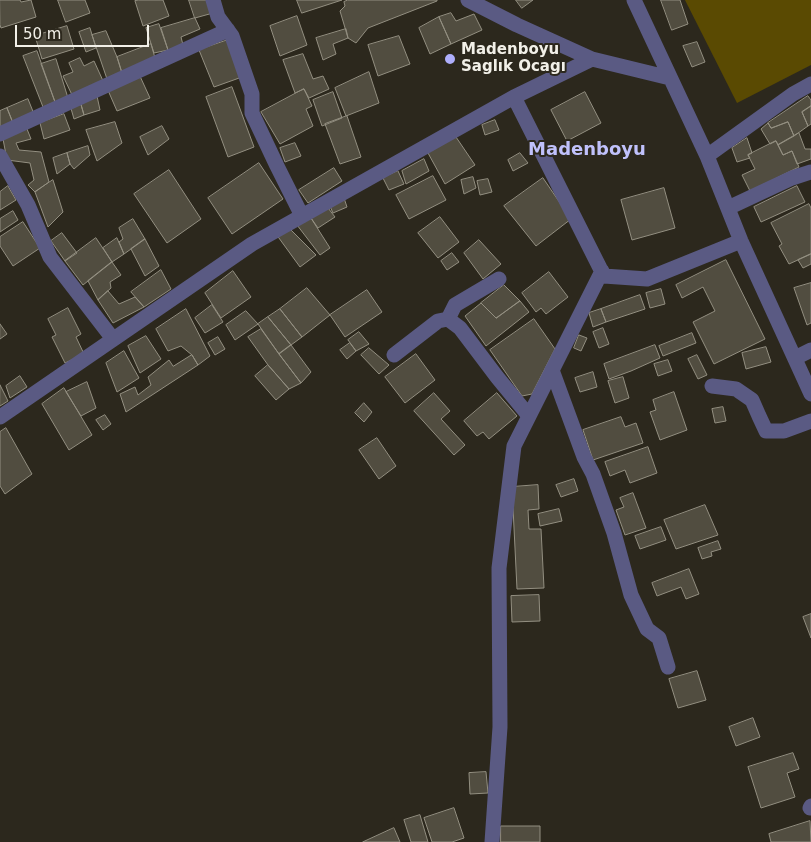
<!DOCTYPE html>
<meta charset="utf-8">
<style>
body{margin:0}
#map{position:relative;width:811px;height:842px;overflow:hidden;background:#2c281d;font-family:"DejaVu Sans",sans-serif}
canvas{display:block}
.scale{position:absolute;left:15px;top:25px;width:134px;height:22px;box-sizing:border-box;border:2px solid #f2f0e8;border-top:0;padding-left:6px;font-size:15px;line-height:18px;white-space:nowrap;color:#f2f0e8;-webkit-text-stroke:4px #2c281d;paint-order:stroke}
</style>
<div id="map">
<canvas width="811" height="842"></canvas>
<div class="scale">50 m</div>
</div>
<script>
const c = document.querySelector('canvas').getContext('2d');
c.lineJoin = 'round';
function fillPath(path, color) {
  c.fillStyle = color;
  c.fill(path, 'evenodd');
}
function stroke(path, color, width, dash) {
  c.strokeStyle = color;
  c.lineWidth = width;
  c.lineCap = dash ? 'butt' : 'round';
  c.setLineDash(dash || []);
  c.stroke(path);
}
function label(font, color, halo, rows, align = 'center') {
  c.font = font + ' "DejaVu Sans",sans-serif';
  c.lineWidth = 4;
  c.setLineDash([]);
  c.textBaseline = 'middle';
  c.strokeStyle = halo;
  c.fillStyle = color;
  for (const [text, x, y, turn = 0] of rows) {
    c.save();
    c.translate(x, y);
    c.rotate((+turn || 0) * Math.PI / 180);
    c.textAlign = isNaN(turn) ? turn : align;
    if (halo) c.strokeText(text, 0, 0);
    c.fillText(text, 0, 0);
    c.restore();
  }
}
fillPath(new Path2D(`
 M685,0H811V65L737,103Z`), '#5a4a02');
const building = new Path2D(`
 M0,0H20L21,2L31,0L36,17L1,28L0,25Z
 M58,0H85L90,13L66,22Z
 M139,0H163L169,16L143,26L135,1Z
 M189,0H208L213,13L195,18Z
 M297,0H342L302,13Z
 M348,0H437V1L368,28L356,43L348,38L340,11L345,6L344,2Z
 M516,0H533L522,8Z
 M661,0H680L688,24L672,30Z
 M451,13L456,21L474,14L482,30L451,44L439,17Z
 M297,16L307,45L280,56L270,26Z
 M439,17L451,44L430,54L419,28Z
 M195,18L200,29L181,37L183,45L168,50L161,28Z
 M159,24L168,50L154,53L146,28Z
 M67,26L74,49L42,59L35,36Z
 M90,28L96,48L86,52L79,32Z
 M346,29L348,38L333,44L336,54L323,60L316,38Z
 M106,31L117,57L122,73L107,79L92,35Z
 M399,36L410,64L378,76L368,45Z
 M228,40L242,77L214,87L199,50Z
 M697,42L705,62L692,67L683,46Z
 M151,44L155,58L122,73L117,57Z
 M37,51L55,102L43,107L23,56Z
 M303,54L313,79L323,76L329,89L309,98L304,89L295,93L283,60Z
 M80,58L84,66L94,61L104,83L73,97L63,76L73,72L69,63Z
 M56,59L68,98L55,102L41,64Z
 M369,72L379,103L346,116L335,88Z
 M139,74L150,98L117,111L107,88Z
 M232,87L254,147L228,157L206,97Z
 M304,89L312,106L306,109L313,126L280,144L261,112Z
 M333,92L342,118L322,126L313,100Z
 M585,92L601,123L567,141L551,110Z
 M97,96L100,110L84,115L80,101Z
 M808,96L811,100V106L802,112L808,126L794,136L788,122L771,128L768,123Z
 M28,99L34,114L13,123L7,108Z
 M80,101L84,115L74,119L70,105Z
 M811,106V124L808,126L802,112Z
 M7,108L13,123L0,129V111Z
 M64,114L70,130L44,139L40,123Z
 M347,116L361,157L340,164L325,124Z
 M495,120L499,130L485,135L482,125Z
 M115,122L122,143L97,161L86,130Z
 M788,122L794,136L778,145L776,141L770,144L761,129L768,123L771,128Z
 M162,126L169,139L148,155L140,137Z
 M27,129L31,139L16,143L19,150L41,152L49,182L35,192L28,185L34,180L30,163L7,160L3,139Z
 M799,133L805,149H811V159L797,164L792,151L783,155L778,145Z
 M456,137L475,165L445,184L428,153Z
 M747,138L752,153L748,155L750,158L737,162L732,148Z
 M776,141L783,155L792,151L799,167L750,191L742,175L755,169L748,155Z
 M295,143L301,156L285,162L280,148Z
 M88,146L90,155L74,169L70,164L67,153Z
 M67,153L70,164L57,174L53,158Z
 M520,153L528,163L513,171L508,160Z
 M424,159L429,171L406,184L402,171Z
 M259,163L283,199L232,234L208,198Z
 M334,168L342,181L308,203L299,190Z
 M169,170L201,219L167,243L134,194Z
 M398,171L404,184L389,190L383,178Z
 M433,176L446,200L409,219L396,195Z
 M473,177L476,188L464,194L461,180Z
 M543,178L571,219L536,246L504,206Z
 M488,179L492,192L480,195L477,181Z
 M53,180L63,212L48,227L35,192Z
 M8,186L16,200L0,210V192Z
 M797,186L805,202L761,222L754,207Z
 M664,188L675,228L632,240L621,200Z
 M344,198L347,207L333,213L329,204Z
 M325,204L335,217L318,228L309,215Z
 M809,204L811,208V254L789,264L779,246L782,244L771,223Z
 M13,211L18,220L0,232V219Z
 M309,215L330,248L320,255L297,225Z
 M440,217L459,242L438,258L418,233Z
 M133,219L145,239L124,254L119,242L123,239L119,228Z
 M23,222L40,248L13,266L0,246V237Z
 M288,227L316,255L300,267L276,234Z
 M62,233L77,253L65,261L51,241Z
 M96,238L112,262L83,285L65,261Z
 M117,238L124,254L112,262L103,248Z
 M145,239L159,266L145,276L131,249Z
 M479,240L501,264L483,279L464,253Z
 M452,253L459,262L447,270L441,261Z
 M811,254V264L803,268L798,260Z
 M726,260L765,339L714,364L693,322L715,311L703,287L682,298L676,285Z
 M112,262L121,275L110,282L111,288L98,300L88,281Z
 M161,270L171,289L144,307L131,292Z
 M233,271L251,297L221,318L205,293Z
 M549,272L568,297L546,314L541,308L536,312L522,293Z
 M811,283V323L807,325L794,288Z
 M504,285L520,301L496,318L481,303Z
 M307,288L330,315L302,337L280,309Z
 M661,289L665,304L650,308L646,293Z
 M367,290L382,312L345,337L330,315Z
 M108,291L119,304L135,297L144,307L113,323L98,300Z
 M640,295L645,309L606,322L601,309Z
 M520,301L529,312L486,346L465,316L481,303L496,318Z
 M212,305L223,322L205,333L195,318Z
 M68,308L81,334L76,337L84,354L65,363L52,337L56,335L48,319Z
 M186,309L210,356L198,365L192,355L181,346L168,351L156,329Z
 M280,309L302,337L291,345L268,317Z
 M601,309L606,322L593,327L589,313Z
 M246,311L258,324L235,340L226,325Z
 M268,317L291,345L279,354L258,324Z
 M534,319L555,349L532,394L522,396L490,350Z
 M0,324L7,334L0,339Z
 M603,328L609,344L599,348L593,332Z
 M261,329L279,354L301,383L289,389L268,365L248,337Z
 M359,332L369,344L356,351L348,340Z
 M692,333L696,343L663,356L659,346Z
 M579,335L587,338L581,351L574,348Z
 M146,336L161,359L140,373L128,346Z
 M218,337L225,349L215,355L208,343Z
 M350,343L356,351L347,359L340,350Z
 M291,345L311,372L301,383L279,354Z
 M655,345L660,358L631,371L609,379L604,364Z
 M766,347L771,362L746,369L742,353Z
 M369,348L389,365L379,374L361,355Z
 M124,351L139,378L117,392L106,363Z
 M416,354L435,380L405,403L385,377Z
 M192,355L198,365L126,412L120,394L135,387L138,395L151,385L148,377L169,360L173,366Z
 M697,355L707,375L698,379L688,359Z
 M668,360L672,371L658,376L654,364Z
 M268,365L289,389L276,400L255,376Z
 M593,372L597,387L580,392L575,378Z
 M20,376L27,387L10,398L6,386Z
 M623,377L629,398L615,403L608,381Z
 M87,382L96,408L81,416L66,392Z
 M0,385L8,401L0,406Z
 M64,388L92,435L69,450L42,404Z
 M674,392L687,430L660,440L650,412L656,410L653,400Z
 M434,393L450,411L441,419L465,445L454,455L414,411Z
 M497,393L517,416L489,439L483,432L477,436L464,421Z
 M364,403L372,412L364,422L355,413Z
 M723,407L726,421L715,423L712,409Z
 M105,415L111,424L103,430L96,420Z
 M621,417L625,427L636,423L643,443L593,460L583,430Z
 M6,428L32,474L5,494L0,486V432Z
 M377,438L396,466L379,479L359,450Z
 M648,447L657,473L630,483L625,470L610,476L605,462Z
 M574,479L578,491L561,497L556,485Z
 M538,485L539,509L528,510L529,529H541L544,588L517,589L512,487Z
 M633,493L646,528L625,535L616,510L624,507L620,498Z
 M705,505L718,535L676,549L664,520Z
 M559,509L562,521L540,526L538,514Z
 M661,527L666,540L640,549L635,536Z
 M718,541L721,549L711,552L712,556L702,559L698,548Z
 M689,569L699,594L686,599L681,587L657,596L652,583Z
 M539,595L540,621L512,622L511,596Z
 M811,614V638L803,617Z
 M697,671L706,700L678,708L669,679Z
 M753,718L760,737L736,746L729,727Z
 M793,753L799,769L787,773L795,797L761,808L748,767Z
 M486,772L488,793L470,794L469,773Z
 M454,808L464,838L452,842H432L424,818Z
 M420,815L428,842H411L404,820Z
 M810,821L811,842H771L769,834Z
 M501,826H540V842H501Z
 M394,828L400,842H363Z`);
fillPath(building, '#514d40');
stroke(building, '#938f81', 1);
stroke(new Path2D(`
 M213,0L218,17L232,36L252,94V113L277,166L302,216
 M468,0L517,25L592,59
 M634,0L707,156L741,241L811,394
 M514,97L604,276L647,279L741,241
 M0,134L228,30
 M0,156L28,205L50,257L113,339
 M707,156L793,94L811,84
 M728,208L792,178L811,172
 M448,319L455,305L499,279
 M394,355L438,321L448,319L460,328L497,377L529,416
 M795,358L811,350
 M552,370L584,457L593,474L614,533L631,595L647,629L659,638L668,667
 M712,386L736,389L752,400L759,416L766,431H784L811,421
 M0,417L252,244L514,97L592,59L670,78
 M810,808L811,806
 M492,842L500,727L499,568L514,446L602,271`), '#5a5a83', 15);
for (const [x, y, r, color] of [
 [450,59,6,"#aeaefb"]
]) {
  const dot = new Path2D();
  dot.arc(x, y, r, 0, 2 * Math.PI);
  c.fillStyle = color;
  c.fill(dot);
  stroke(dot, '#2c281d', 2);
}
label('bold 15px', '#f2f0e8', '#2c281d', [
 ["Madenboyu",461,50],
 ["Saglık Ocagı",461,67]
], 'left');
label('bold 18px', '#c0c1fb', '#2c281d', [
 ["Madenboyu",587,150]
]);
</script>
